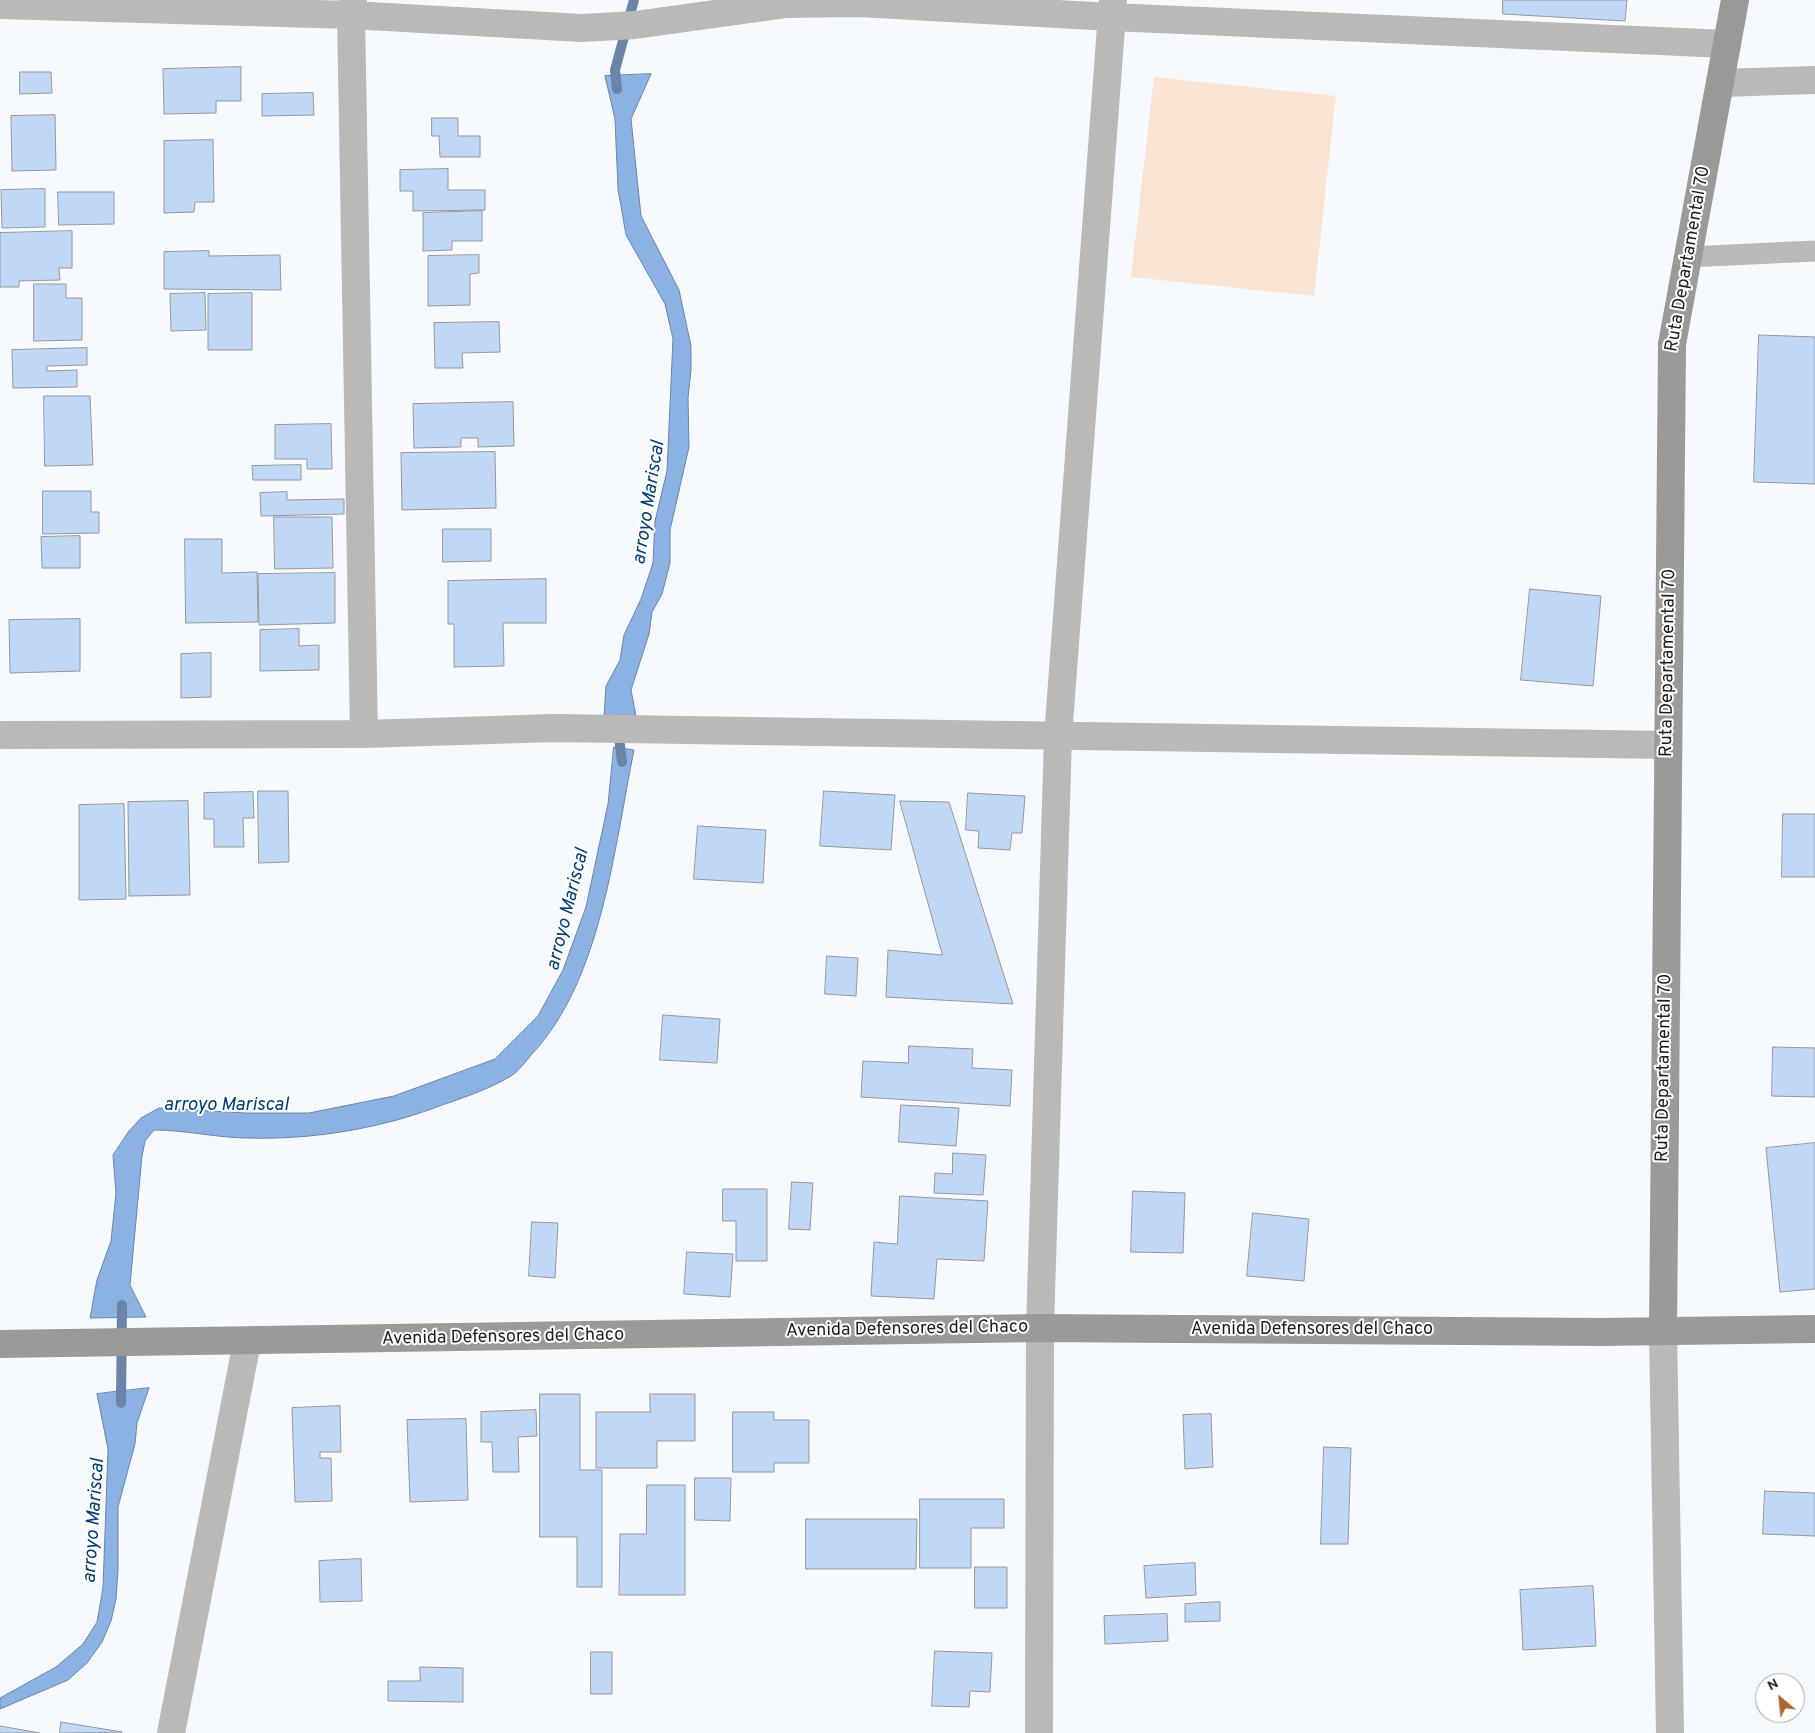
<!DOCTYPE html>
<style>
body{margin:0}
#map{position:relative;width:1815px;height:1733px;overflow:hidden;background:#f6f9fd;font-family:Overpass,sans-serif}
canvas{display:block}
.north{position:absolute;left:1755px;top:1673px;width:50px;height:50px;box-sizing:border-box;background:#fff;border:1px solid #a4a5a5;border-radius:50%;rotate:332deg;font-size:14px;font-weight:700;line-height:20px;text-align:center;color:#1c1d1e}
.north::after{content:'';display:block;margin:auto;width:18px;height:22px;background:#a86930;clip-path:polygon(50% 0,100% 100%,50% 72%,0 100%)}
</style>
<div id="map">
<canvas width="1815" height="1733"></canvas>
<div class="north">N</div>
</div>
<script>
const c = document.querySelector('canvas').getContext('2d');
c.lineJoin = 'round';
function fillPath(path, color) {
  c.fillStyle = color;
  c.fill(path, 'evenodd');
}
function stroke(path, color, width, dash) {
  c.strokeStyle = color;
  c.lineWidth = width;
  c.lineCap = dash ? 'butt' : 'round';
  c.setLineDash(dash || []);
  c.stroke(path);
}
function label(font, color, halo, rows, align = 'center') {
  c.font = font + ' Overpass,sans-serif';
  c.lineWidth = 4;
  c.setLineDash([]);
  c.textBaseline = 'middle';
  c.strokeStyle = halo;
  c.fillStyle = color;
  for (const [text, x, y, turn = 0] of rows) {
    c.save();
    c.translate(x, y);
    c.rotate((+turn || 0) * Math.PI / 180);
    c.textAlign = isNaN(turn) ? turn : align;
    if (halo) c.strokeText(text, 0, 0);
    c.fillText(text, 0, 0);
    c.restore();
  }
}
fillPath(new Path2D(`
 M1154,77L1336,96L1314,296L1131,277Z`), '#f9e4d4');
const water = new Path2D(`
 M651,74L631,119L641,216L679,290L691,346V370L688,398L689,447L670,530V563L662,594L652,612L649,634L631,690L636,716L604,717L606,686L620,660L624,635L641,599L653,563L655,521L667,471L673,339L665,304L626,235L618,189L615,119L605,76Z
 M614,747L634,750C614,848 602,979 532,1054C526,1061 519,1071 511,1076C488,1090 459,1099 434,1108C378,1129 309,1140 249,1138C217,1138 186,1130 154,1130L145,1141L142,1156L130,1285L146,1317L90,1318L97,1280L111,1241L116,1193L113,1155L129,1131L141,1118L159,1108L246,1113H309L394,1096L495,1059L538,1016L563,970L586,907L608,804Z
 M149,1388L137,1423L135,1444L118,1507V1570L116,1599L111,1621L102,1642L87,1663L68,1680L0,1709V1698L56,1667L83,1644L97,1622L103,1588L108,1449L97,1394Z`);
fillPath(water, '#8bb2e2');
stroke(water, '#6a85a7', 1);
stroke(new Path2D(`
 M617,89L615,70L634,0
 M618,729L622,762
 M121,1403L122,1305`), '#6a85a7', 10);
const building = new Path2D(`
 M1503,0H1627L1625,21L1503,14Z
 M241,67V101H216V113L164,114L163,69Z
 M20,72H51L52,93L20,94Z
 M313,93L314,115L262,116V94Z
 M55,115L56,170L12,171L11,116Z
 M432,118H458V136H480V157H440L439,136H432Z
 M213,140L214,202H195L194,212L164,213V141Z
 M448,169V190H485V210L413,211V191H400V170Z
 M45,189V227L2,228L1,190Z
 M58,192H114V224L59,225Z
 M482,211V241H452V250L423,251V213Z
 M72,231V268H59L60,280L19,281V287H0V233Z
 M209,251V256L280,255L281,290L164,289V252Z
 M479,255V273L470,274V305L428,306V256Z
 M34,284H66V298H82V340L34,341Z
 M205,293L206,330L171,331L170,294Z
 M252,293V350H208V294Z
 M499,322L500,352L462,353L463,368H435L434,323Z
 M1759,335L1815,337V484L1754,482Z
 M87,348V365L47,366V371L77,370V387L13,388L12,350Z
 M44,396H90L93,465L45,466Z
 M513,402L514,446L478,447V438H461V447L414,448L413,404Z
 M331,424L332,469H307V459H275V425Z
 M495,452L496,508L402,510L401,453Z
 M301,465V480H253L252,466Z
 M43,491H91V512H99V533L43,534Z
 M287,492V500L344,499V514L261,516L260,493Z
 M274,517H332L333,568L275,569Z
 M443,529H491V561L443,562Z
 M80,536V568H42L41,537Z
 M185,539H222V573L257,572L258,622L186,623Z
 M335,573V623L259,625L258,574Z
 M546,579V623H503L504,666L454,667V624H448V581Z
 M1530,589L1601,596L1593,686L1521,680Z
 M80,619V671L10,673L9,620Z
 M299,629V646L319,645V670L260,671V630Z
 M211,653V697L181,698V654Z
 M258,791H288L289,862L259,863Z
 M824,791L895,795L891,850L820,846Z
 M253,792L254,818H243L244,847H214V819H204V793Z
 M968,793L1025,796L1022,833H1012L1010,850L978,848L979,831L966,830Z
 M188,801L190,895L129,896L128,802Z
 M900,801L949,802L1013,1004L886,997L888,950L942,955Z
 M124,804L126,899L79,900V805Z
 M1783,814H1815V877H1782Z
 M698,826L766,830L763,883L694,879Z
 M827,956L858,958L856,996L825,994Z
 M663,1015L720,1019L717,1063L660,1060Z
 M909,1046L973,1049L972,1068L1012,1070L1010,1106L861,1097L863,1061L908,1063Z
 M1773,1047L1815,1048V1097L1772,1096Z
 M901,1105L959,1108L956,1146L899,1142Z
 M1815,1143V1289L1780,1292L1766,1148Z
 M953,1153L986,1155L983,1195L934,1193L935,1173L952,1174Z
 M792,1182L813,1183L810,1230L789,1229Z
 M723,1189H767V1261H736V1221H723Z
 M1133,1191L1185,1193L1183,1253L1131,1252Z
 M900,1196L988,1201L984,1261L937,1259L934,1299L871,1296L874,1242L897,1244Z
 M1253,1213L1309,1219L1304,1281L1247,1276Z
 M532,1222L558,1223L555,1278L529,1276Z
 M687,1252L733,1254L730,1297L684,1294Z
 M540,1394H580V1470H602V1587H577V1537H540Z
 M650,1394H695V1441H657V1468H596V1412H650Z
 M340,1406L341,1452H320V1458H331L332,1501L295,1502L292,1408Z
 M536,1410L537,1436L518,1437L519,1472H493L492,1442H481V1412Z
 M733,1412H774V1420H809V1463H774V1472H733Z
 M1211,1414L1213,1467L1185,1469L1183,1415Z
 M466,1419L468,1500L410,1502L407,1420Z
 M1324,1447L1351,1448L1348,1544H1321Z
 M695,1478H731L730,1521L695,1520Z
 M647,1485H685V1595H619L620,1534H646Z
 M1765,1491L1815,1493V1536L1763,1534Z
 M920,1499H1004V1528H971V1568H920Z
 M806,1519H917L916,1569H806Z
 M361,1559L362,1601L320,1602L319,1561Z
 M1195,1563L1196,1595L1146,1598L1144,1566Z
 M975,1567H1007V1608H975Z
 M1593,1586L1596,1646L1523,1650L1520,1590Z
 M1220,1602V1621L1185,1622V1604Z
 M1167,1614L1168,1641L1105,1644L1104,1616Z
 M935,1651L992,1653L990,1692L970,1691L969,1707L932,1706Z
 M591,1652H612V1694H591Z
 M420,1667L463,1668V1702L388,1701V1681H420Z
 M61,1722L122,1732L60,1733Z
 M0,1726L40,1733H0Z`);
fillPath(building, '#c0d8f6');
stroke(building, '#96989c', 1);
stroke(new Path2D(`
 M1688,257L1815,251`), '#bab9b7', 21);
stroke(new Path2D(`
 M353,0L351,15L364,734
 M0,5L351,15L582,28L635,25L787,4L858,3L1112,17L1727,44
 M1720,83L1815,80
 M0,735L364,734L555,728L1668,745
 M1663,1331L1670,1733
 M171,1733L247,1342
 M1039,1733L1040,1328L1058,737L1113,0`), '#bab9b7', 28);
stroke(new Path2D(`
 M1663,1331L1672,344L1735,0
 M0,1344L1040,1328L1602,1332L1815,1329`), '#9c9a98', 28);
label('18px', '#1c1d1e', '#fff', [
 ["Ruta Departamental 70",1689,259,-80],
 ["Ruta Departamental 70",1669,663,-89],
 ["Ruta Departamental 70",1665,1068,-89],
 ["Avenida Defensores del Chaco",907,1330,-1],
 ["Avenida Defensores del Chaco",1312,1330],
 ["Avenida Defensores del Chaco",503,1338,-1]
]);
label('italic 19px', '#013c74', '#fff', [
 ["arroyo Mariscal",650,503,-81],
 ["arroyo Mariscal",569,910,-76],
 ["arroyo Mariscal",226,1106],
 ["arroyo Mariscal",95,1521,-86]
]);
</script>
